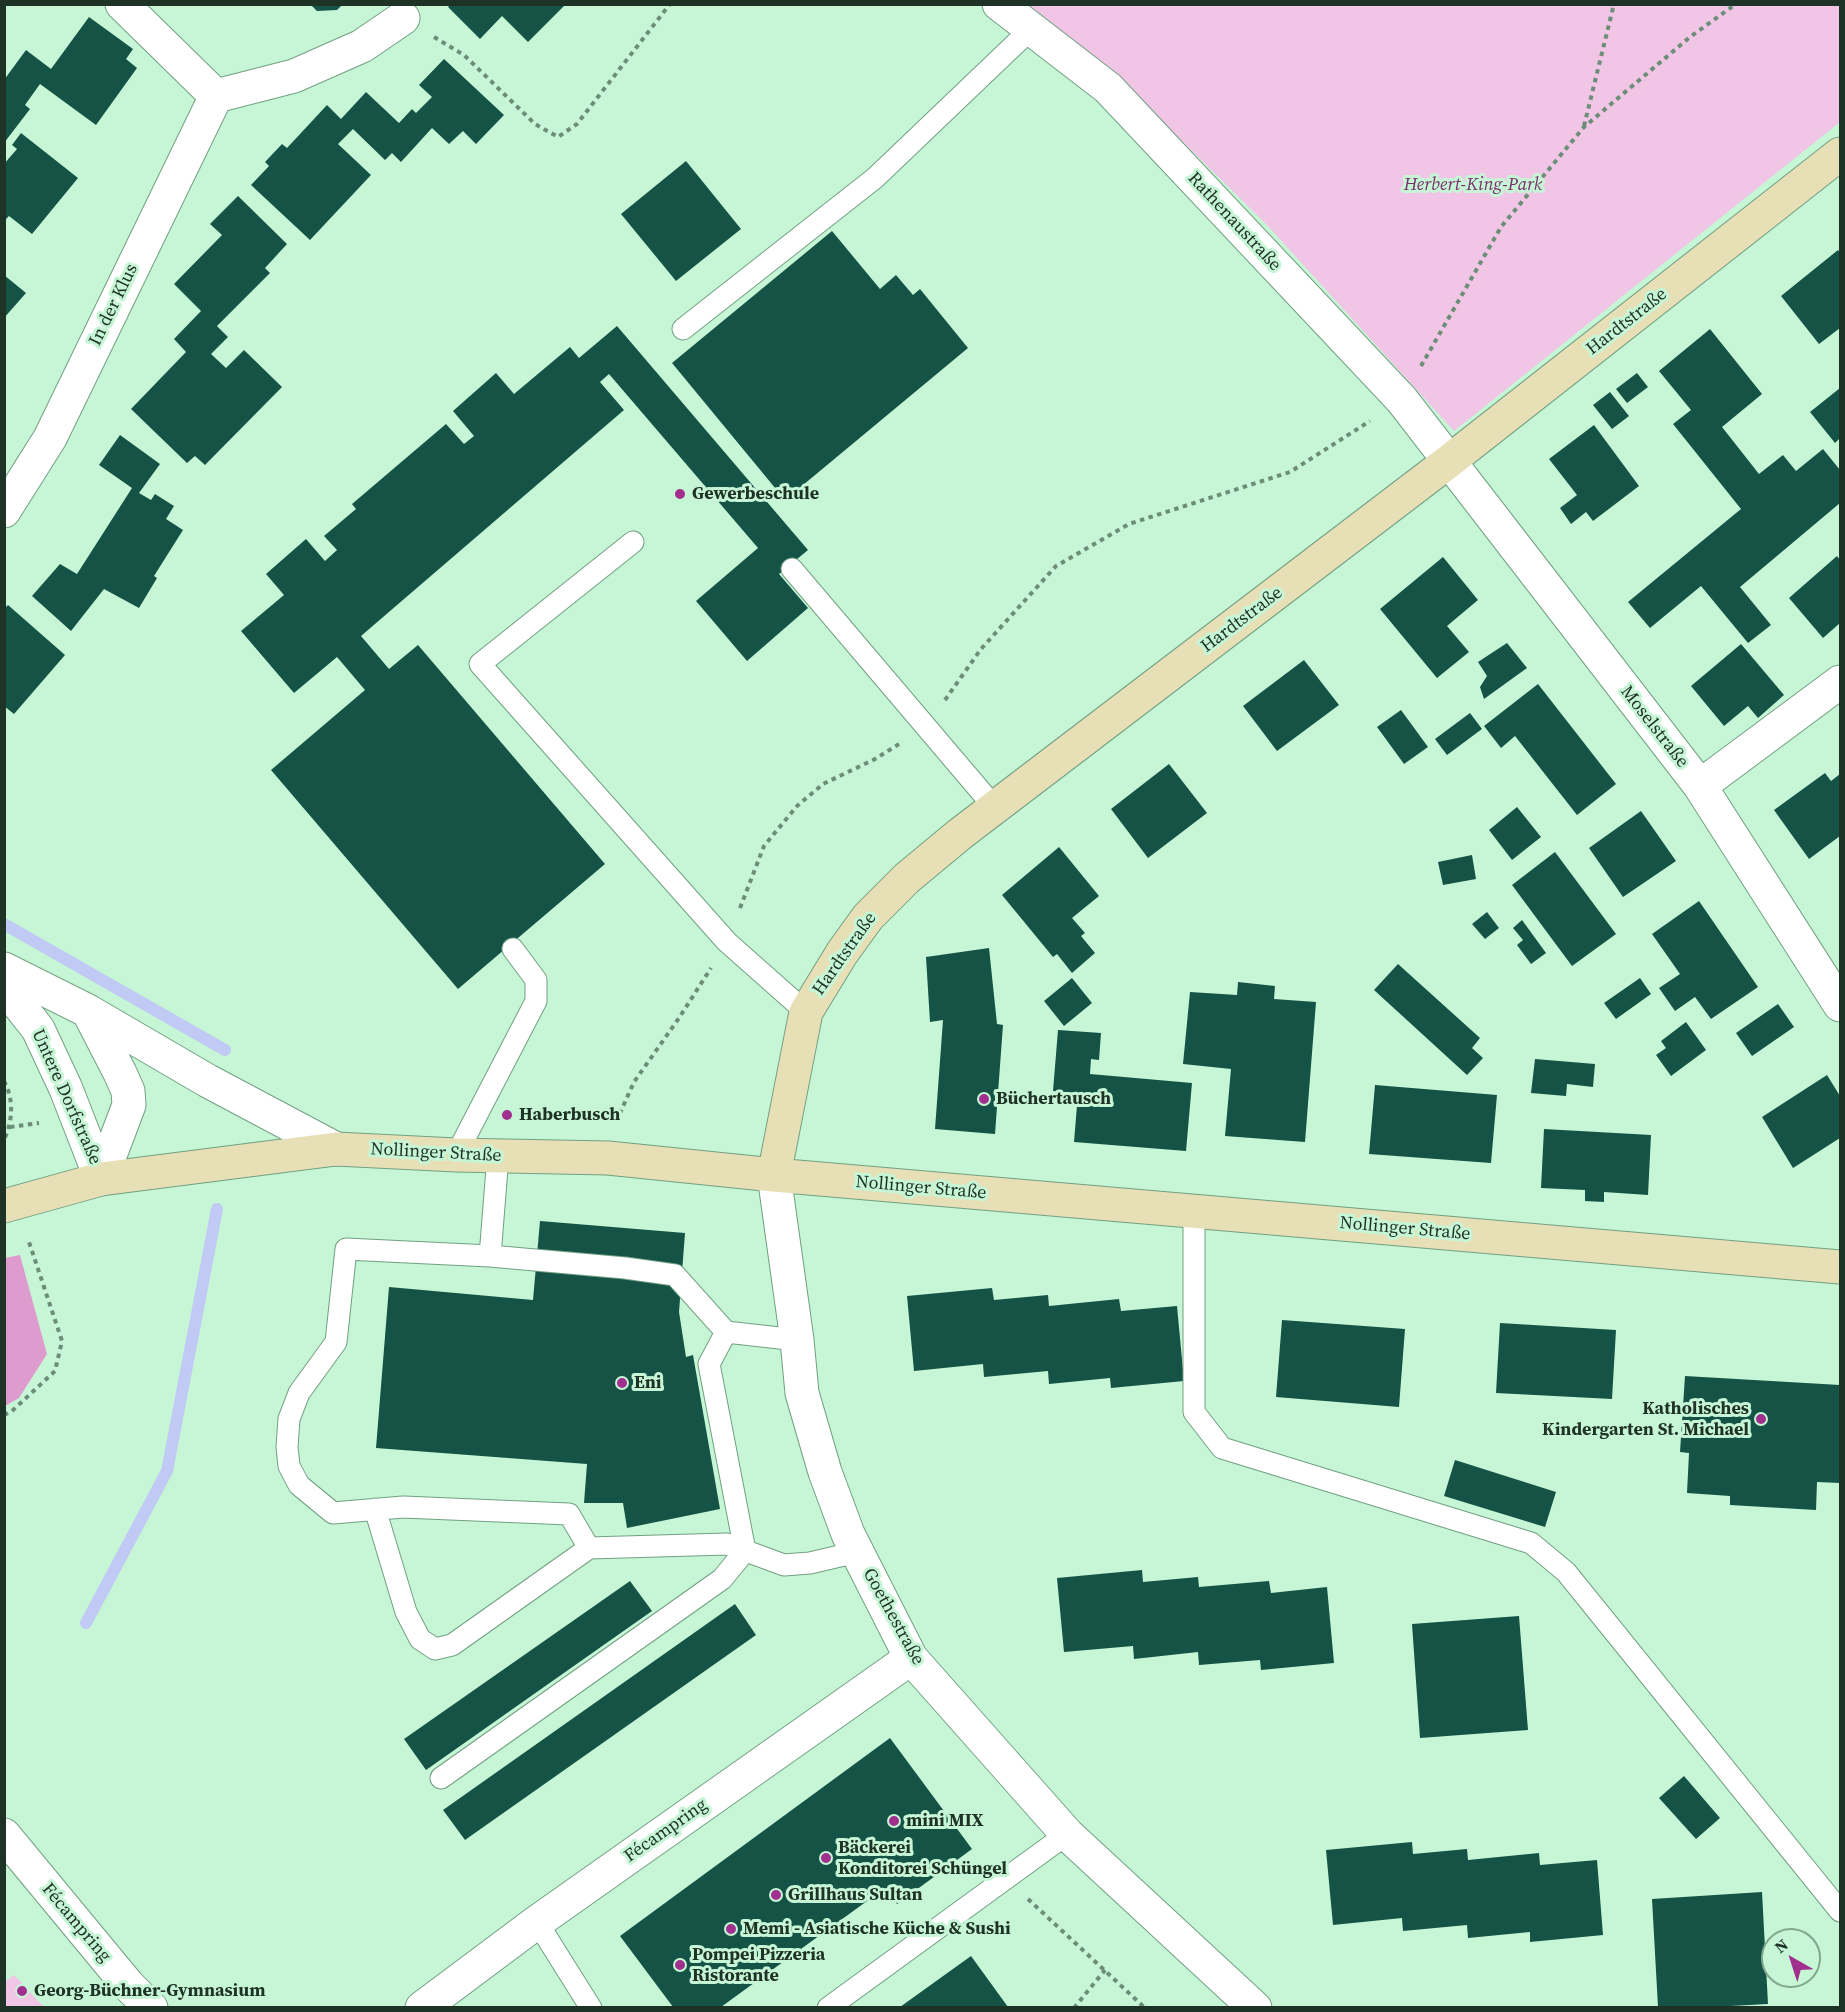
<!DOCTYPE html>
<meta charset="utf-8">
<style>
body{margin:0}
#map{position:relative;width:1845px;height:2012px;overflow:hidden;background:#c6f6d6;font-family:"Source Serif 4",serif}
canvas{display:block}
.frame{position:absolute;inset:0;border:6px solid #1f3226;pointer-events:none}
.north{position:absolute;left:1761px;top:1928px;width:60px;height:60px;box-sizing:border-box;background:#c6f6d6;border:2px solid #83a890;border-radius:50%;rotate:321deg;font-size:16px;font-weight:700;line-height:24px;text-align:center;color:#1f3226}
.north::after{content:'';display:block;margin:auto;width:21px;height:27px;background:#a02f8d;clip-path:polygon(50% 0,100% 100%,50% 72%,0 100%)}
</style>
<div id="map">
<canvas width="1845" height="2012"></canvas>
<div class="frame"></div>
<div class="north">N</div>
</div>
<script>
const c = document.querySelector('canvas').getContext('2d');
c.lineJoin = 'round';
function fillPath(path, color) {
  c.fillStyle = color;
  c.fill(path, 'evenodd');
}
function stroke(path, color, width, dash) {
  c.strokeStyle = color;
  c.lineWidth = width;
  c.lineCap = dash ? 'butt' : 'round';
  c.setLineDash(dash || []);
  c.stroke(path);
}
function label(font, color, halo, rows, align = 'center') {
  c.font = font + ' "Source Serif 4",serif';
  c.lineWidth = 6;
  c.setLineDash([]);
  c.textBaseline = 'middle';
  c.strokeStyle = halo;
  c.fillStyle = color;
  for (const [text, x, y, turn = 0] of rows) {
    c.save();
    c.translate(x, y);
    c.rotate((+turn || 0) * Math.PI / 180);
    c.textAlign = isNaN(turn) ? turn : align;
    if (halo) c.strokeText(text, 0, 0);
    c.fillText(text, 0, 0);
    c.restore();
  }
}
fillPath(new Path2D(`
 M1025,5H1840V122L1454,431L1267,225L1117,77Z
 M14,1975L44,2007H5V1982Z`), '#f1c5e5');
fillPath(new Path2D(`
 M20,1255L47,1354L19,1398L5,1406V1258Z`), '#de9cce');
stroke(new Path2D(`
 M4,924L225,1050
 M86,1623L167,1471L217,1209`), '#c0caf5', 12);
fillPath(new Path2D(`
 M310,4H343L337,10L317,11Z
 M451,4H566L528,42L502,16L480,39L448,7Z
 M89,17L133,49L126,59L137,68L96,125L40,84L25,105L30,109L4,143V80L26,50L51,69Z
 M444,59L504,115L476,144L463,131L449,144L432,128L401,162L392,153L385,160L353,129L338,144L371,175L310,240L251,185L269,166L265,162L282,144L287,148L327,105L341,119L366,92L399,123L412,109L416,113L432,97L419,85Z
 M21,133L78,178L32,234L9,216L4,221V164L17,149L12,145Z
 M686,161L741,229L676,281L621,214Z
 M238,196L287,244L265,268L270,273L217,326L228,337L211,354L226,368L244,350L282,387L205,465L195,456L187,463L131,409L186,352L174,339L201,311L174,284L222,235L210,224Z
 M832,231L880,289L896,275L913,295L920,289L968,348L785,500L672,363Z
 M1838,250L1840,253V328L1819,344L1781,296Z
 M4,275L26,293L4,318Z
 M617,326L808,550L779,574L808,608L747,661L696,601L758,548L609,374L600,382L624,410L361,636L389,669L418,645L605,864L458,989L271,770L365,690L337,657L294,693L241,631L284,595L266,574L306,539L325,561L337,550L324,536L356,509L352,504L446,424L464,444L474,436L453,411L496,373L514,394L570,347L579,358Z
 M1710,329L1762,394L1722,427L1759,474L1783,455L1796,471L1823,449L1840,470V503L1740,587L1771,625L1748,643L1701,586L1650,628L1628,602L1741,509L1673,424L1691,410L1659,371Z
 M1637,373L1648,387L1627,403L1616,389Z
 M1840,388V438L1835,443L1810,412Z
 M1610,392L1629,416L1612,429L1593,405Z
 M1594,425L1639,486L1593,521L1586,512L1571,524L1560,508L1577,495L1549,459Z
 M120,435L160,464L139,493L151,500L155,494L174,506L166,519L183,530L154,576L157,578L139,608L104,589L71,631L32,596L60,564L77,574L132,488L99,465Z
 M1837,556L1840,560V623L1823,638L1789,598Z
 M1443,557L1478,600L1447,626L1469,652L1437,678L1380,609Z
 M8,605L65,655L14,714L4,706V609Z
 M1507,643L1527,668L1484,699L1480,687L1487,676L1478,662Z
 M1741,644L1784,695L1758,718L1748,706L1724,726L1691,686Z
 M1304,660L1339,705L1277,751L1243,706Z
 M1538,684L1616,784L1577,815L1515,736L1501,748L1484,726Z
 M1401,710L1428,747L1404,764L1377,727Z
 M1470,713L1482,729L1447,755L1435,739Z
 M1169,764L1207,813L1148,858L1111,809Z
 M1825,773L1831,781L1840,774V836L1809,859L1774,810Z
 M1517,807L1541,837L1512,860L1489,830Z
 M1641,811L1676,861L1623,897L1589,848Z
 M1059,847L1099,896L1072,918L1085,933L1081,936L1095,953L1072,973L1057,954L1053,957L1002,895Z
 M1555,852L1616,934L1572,966L1512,885Z
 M1472,855L1476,879L1443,885L1438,862Z
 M1699,901L1758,987L1711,1019L1695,997L1675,1011L1659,988L1680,974L1652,934Z
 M1487,912L1499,928L1485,939L1472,924Z
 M1522,920L1546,953L1531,964L1517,945L1523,940L1513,928Z
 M989,948L997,1024L1003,1025L995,1134L935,1129L943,1020L930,1022L926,957Z
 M1398,964L1480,1038L1472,1048L1483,1058L1467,1075L1374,990Z
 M1072,978L1092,1003L1064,1026L1044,1001Z
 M1640,978L1651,994L1616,1019L1604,1003Z
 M1238,982L1275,986L1274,999L1316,1002L1305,1142L1225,1136L1231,1069L1183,1064L1190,992L1237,995Z
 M1778,1004L1794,1027L1752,1056L1736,1033Z
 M1686,1022L1706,1050L1671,1076L1656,1055L1666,1048L1661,1041Z
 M1058,1030L1101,1033L1099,1060L1091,1059L1090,1074L1192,1083L1186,1151L1074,1142L1078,1093L1053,1091Z
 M1535,1059L1595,1064L1593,1087L1567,1084L1566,1096L1531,1093Z
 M1827,1075L1840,1096V1138L1793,1168L1762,1117Z
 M1375,1085L1497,1095L1491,1163L1369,1154Z
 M1544,1129L1651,1135L1648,1195L1604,1192V1202L1585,1201V1190L1541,1188Z
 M540,1221L685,1233L679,1312L686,1357L693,1355L720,1509L627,1528L623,1503H584L587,1464L376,1448L389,1287L533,1300Z
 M992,1288L994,1300L1048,1295L1049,1306L1119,1299L1121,1311L1177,1306L1184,1381L1111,1388L1110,1378L1049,1384L1048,1371L984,1377L983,1364L914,1371L907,1296Z
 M1282,1320L1405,1329L1399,1407L1276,1397Z
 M1500,1323L1616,1330L1612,1399L1496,1393Z
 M1685,1376L1840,1385V1483L1817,1482L1816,1510L1730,1505V1496L1687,1493L1689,1453L1680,1452Z
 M1455,1460L1556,1492L1545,1527L1444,1496Z
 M1142,1570L1143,1582L1198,1577L1199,1587L1269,1581L1271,1593L1327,1587L1334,1663L1261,1670L1260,1660L1199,1665L1198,1652L1134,1659L1133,1646L1064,1652L1057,1578Z
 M630,1581L652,1611L426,1770L404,1739Z
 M735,1604L756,1635L465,1840L443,1810Z
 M1519,1616L1528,1730L1420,1738L1412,1624Z
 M890,1738L972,1849L897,1904L885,1888L721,2007H673L620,1936Z
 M1684,1776L1720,1818L1696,1839L1659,1798Z
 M1412,1842L1413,1854L1467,1849L1468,1860L1539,1853L1540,1865L1597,1860L1603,1935L1530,1942V1932L1468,1938L1467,1925L1403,1931L1402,1918L1333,1925L1326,1850Z
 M1762,1892L1768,2004L1712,2007H1658L1652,1899Z
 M971,1956L1008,2007H900Z`), '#155346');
const lane = new Path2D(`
 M683,329L875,178L1031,29
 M633,542L480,664L727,942L806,1012
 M792,569L995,808
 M456,1155L536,1001V980L513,949
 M498,1156L490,1256L625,1268L675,1275L726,1332L797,1340
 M1194,1211V1412L1222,1448L1531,1543L1566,1572L1840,1911
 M490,1256L346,1249L336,1342L299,1393L289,1419L287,1447L289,1466L299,1485L333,1513L403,1507L569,1514L589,1548L727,1544L784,1565L810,1563L857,1552
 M375,1509L406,1612L420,1639L435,1649L452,1645L589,1548
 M441,1778L722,1579L745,1551L709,1364L726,1332
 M537,1922L591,2008
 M828,2008L1067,1834`);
const street = new Path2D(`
 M999,4L1108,88L1402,400L1700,786L1840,1005
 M216,96L294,76L362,46L403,18
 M4,511L50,438L216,96L122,4
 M1700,786L1840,682
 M4,969L88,1011L208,1081L336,1149
 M4,986L38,1029L66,1089L101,1179
 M88,1011L120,1073L128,1091L129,1105L101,1179
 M774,1175L797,1340L802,1393L825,1472L848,1534L911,1658L1067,1834L1255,2008
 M4,1835L128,1985L151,2008
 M422,2008L537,1922L911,1658`);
const secondary = new Path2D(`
 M774,1175L806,1012L842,953L868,917L907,878L960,834L1448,462L1840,154
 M4,1206L101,1179L336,1149L456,1155L608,1158L774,1175L1840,1267`);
stroke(lane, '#72a082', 23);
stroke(street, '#72a082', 35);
stroke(secondary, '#72a082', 35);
stroke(new Path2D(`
 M434,37L464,55L535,124L558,137L577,124L670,4
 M1584,126L1614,4
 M1421,366L1501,227L1584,127L1690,37L1736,4
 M945,700L981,649L1056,566L1129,524L1290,472L1370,421
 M740,908L764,846L797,806L823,784L875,759L899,744
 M4,1081C14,1100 13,1120 4,1140
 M616,1122L634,1082L679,1018L711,968
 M10,1127L39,1123
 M4,1415L12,1411L55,1371L62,1341L28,1239
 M1028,1899L1145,2008
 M1074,2008L1105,1970`), '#6c8d77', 4, [4.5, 4.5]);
stroke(lane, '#fff', 21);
stroke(street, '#fff', 33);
stroke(secondary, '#e7dfb6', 33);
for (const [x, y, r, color] of [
 [680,494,6,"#a02f8d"],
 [984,1099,6,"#a02f8d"],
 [507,1115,6,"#a02f8d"],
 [622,1383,6,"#a02f8d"],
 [1761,1419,6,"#a02f8d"],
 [894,1821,6,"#a02f8d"],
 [826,1858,6,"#a02f8d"],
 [776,1895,6,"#a02f8d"],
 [731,1929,6,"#a02f8d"],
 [680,1965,6,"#a02f8d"],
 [22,1991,6,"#a02f8d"]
]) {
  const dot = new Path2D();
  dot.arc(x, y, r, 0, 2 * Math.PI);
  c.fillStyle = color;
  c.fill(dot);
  stroke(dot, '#c6f6d6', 2);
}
label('italic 18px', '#7b2f6d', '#c6f6d6', [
 ["Herbert-King-Park",1473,185]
]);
label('18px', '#1f3226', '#c6f6d6', [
 ["Rathenaustraße",1234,222,47],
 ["In der Klus",114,305,-64],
 ["Hardtstraße",1627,322,-38],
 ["Hardtstraße",1242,620,-37],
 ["Moselstraße",1654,727,52],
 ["Hardtstraße",845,954,-55],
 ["Untere Dorfstraße",66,1097,66],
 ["Nollinger Straße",436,1153,3],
 ["Nollinger Straße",921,1188,5],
 ["Nollinger Straße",1405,1229,5],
 ["Goethestraße",893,1617,61],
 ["Fécampring",666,1831,-35],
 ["Fécampring",76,1923,50]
]);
label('bold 18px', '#1f3226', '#c6f6d6', [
 ["Gewerbeschule",692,494],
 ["Büchertausch",996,1099],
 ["Haberbusch",519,1115],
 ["Eni",634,1383],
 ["Katholisches",1749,1409,"right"],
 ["Kindergarten St. Michael",1749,1430,"right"],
 ["mini MIX",906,1821],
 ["Bäckerei",838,1848],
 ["Konditorei Schüngel",838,1869],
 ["Grillhaus Sultan",788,1895],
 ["Memi - Asiatische Küche & Sushi",743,1929],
 ["Pompei Pizzeria",692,1955],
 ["Ristorante",692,1976],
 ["Georg-Büchner-Gymnasium",34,1991]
], 'left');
</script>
